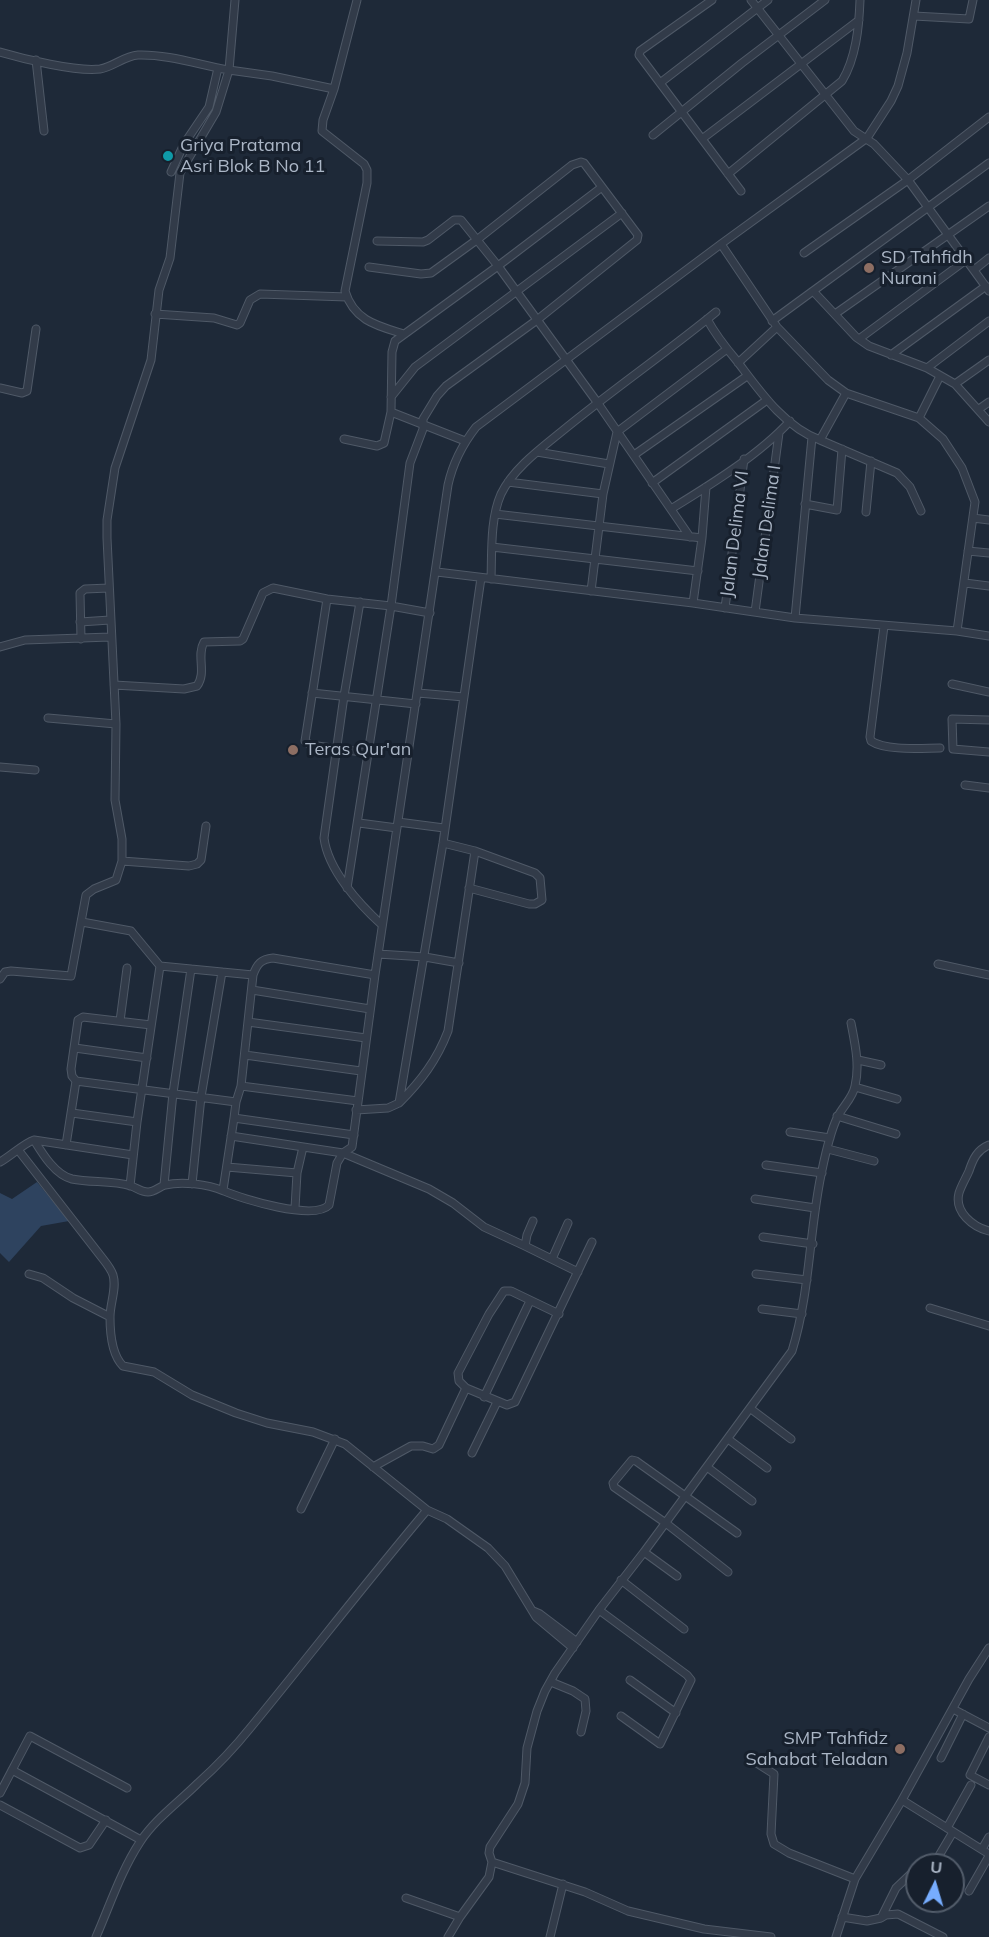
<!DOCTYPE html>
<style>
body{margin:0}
#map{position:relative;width:989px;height:1937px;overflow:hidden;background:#1e2938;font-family:Mulish,sans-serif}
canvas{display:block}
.north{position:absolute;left:905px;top:1853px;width:60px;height:60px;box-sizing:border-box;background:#17202d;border:2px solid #525c6a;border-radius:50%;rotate:5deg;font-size:16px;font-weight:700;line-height:24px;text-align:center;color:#abb6c6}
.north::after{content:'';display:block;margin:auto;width:21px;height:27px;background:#77adff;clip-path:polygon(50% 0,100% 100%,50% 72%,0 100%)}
</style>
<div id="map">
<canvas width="989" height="1937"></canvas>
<div class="north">U</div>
</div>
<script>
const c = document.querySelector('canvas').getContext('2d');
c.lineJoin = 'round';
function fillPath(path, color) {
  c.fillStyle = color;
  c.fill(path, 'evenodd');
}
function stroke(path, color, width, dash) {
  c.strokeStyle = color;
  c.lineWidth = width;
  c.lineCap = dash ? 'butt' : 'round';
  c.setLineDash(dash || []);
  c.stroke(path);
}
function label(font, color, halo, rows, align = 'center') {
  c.font = font + ' Mulish,sans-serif';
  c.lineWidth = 6;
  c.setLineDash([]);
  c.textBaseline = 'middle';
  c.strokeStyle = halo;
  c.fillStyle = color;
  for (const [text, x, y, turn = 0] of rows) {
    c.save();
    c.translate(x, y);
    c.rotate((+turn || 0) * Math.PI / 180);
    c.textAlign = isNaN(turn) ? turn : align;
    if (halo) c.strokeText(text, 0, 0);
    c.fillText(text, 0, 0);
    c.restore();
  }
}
fillPath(new Path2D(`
 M37,1182L69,1221L41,1226L9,1262L0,1253V1193L12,1199Z`), '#2e435f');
const minor = new Path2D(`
 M712,0L640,51L639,55L741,191
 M751,0L854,131L874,144L908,180L989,291
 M914,16L969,19L973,0
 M0,52C24,59 76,72 100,69C113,67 124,56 138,55C168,54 200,65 229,70L235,0
 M36,60L44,131
 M660,83L768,0
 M334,89L357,0
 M653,135L742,63L825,0
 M702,139L859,20
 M171,172L184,144L209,107L218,68
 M728,174L842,81C856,58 859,27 860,0
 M377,241L423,242L428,240L454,220H461L498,266L597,402L690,537
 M721,244L777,327L828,380L846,393L919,418L943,439L962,468L975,502L957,631L989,636
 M804,253L908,180L989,117
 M974,270L989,258
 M813,291L989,163
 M155,314L214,318L237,325L240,323L250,300L260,294L347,297
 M835,314L989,206
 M707,319C715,334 726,348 737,361C759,390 784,427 820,440L846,393
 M772,321L813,291L856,337L869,346L927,368L955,384L989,422
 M859,339L966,260
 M891,355L986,286
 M738,363L777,327
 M927,368L989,321
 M955,384L989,360
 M0,388L22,393L27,391L36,329
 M391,397L415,367L622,213
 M979,409L989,402
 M391,412L465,441
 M919,418L940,376
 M344,439L377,446L384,443L391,412L392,352L395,341L498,266L602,187
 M820,440L897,473L910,487L921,511
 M537,452L609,464
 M634,455L747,376
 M508,482L603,494
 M652,483L767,400
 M805,504L837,510L842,449
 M671,509C710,485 759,455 790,421
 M866,512L871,461
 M495,514L702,538
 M973,518L989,520
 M492,547L698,571
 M968,551L989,553
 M437,572L693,603L795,618L812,437
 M491,579C492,552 490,519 501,494C513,469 540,449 561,432C612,390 666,353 716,312
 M965,583L989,586
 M591,591L603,494L617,432L727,349
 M327,599L305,741L310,745L369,753
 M360,602L344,696L324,838C328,870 359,904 382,925
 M693,603L702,538L706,487
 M725,608L744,459
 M755,612L779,433
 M795,618L957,631
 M80,622L110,620
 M884,626L870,737L871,741C886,751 922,748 940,748
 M81,639L80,593L85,589L109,588
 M0,647L25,640L110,637
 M952,684L989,692
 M114,685L184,689L197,686C207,672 196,656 204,642L240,641L243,639L263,593L273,588L327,599L391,606L430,613
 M312,693L416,704
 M418,693L464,697
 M48,718L116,724
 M989,720L952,719L953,749L989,752
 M0,767L35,770
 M965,785L989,788
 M398,822L444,828
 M359,823L397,828
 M443,843L475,851L535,873L540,878L542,900L535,904H529L469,888
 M122,861L189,866L197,864L201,860L206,826
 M347,888L391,606L410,463L423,429V419L437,396L446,386L537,320L637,240L638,235L584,163L581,162L572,165L478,239L431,273L421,274L369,267
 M82,922L131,931L160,966L253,975
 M378,954L425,957L459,963
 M938,964L989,975
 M0,979L5,972L11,971L71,976L86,895L94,889L116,880L122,861V839L115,800L116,724L107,538V520L115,468L151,360L159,290L170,258L180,173L216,112L229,70L272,76L334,89L323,120L322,131L364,164L367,170V183L345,291C354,321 378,326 404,334
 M252,990L370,1009
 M120,1021L127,968
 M248,1022L366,1038
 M75,1048L147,1058
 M245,1055L361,1071
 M858,1060L881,1065
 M76,1081L236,1102
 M241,1086L358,1101
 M855,1087L897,1099
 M399,1103C421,1081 437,1060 448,1031L475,851
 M356,1110L388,1108L399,1103L443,843L481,578
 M72,1113L137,1122
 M837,1116L896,1134
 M790,1132L830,1138
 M354,1135L234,1118L236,1102L241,1086L253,975C257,964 261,959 273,958L375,975
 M231,1136L343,1153L429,1189L453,1203L484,1227L525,1246
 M34,1140L133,1155
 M66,1145L76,1081L72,1076L71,1069L78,1020L83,1017L151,1025
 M989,1145C977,1150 973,1159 969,1171C966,1178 961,1186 959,1193C954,1212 973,1227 989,1231
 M828,1149L874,1161
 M19,1151L103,1259C107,1264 111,1269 113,1275C117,1288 110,1303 110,1317C110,1332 112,1355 123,1366L154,1372L192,1395L236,1413L267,1423L313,1432L345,1444L427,1510L447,1519L488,1548L505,1566L536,1617L573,1648
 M0,1162C11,1156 24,1143 34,1140C42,1153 55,1175 72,1179C91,1183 112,1180 131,1186C137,1188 141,1192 148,1192C154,1192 159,1187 165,1185C182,1181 207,1184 224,1191C242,1199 314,1221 329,1205L337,1163L343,1153L352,1147L375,975L448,485C453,462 462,445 476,427L721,244L867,138L891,101L898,86L907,53L916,0
 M766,1165L822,1173
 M227,1167L297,1173
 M192,1184L201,1097L222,972
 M164,1185L173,1093L191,969
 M130,1186L137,1122L160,966
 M223,1190L234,1118
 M755,1199L815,1208
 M295,1208L297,1173L303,1147
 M533,1221L527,1235L525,1246L578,1272
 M763,1237L813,1244
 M552,1259L568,1223
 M29,1274L43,1278L73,1298L110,1317
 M756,1274L807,1280
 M930,1308L989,1326
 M762,1309L802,1314
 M466,1388L459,1381L458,1373L489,1314L504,1291H511L559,1314
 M484,1397L530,1301
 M751,1409L791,1439
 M728,1439L767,1468
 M472,1453L497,1402
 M373,1467L411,1446H423L433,1449L439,1445L466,1388L507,1405L515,1402L592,1242
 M707,1467L752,1501
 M301,1509L335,1439
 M644,1552L677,1576
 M728,1572L667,1524L614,1487L613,1483L632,1460L636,1461L737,1533
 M621,1580L684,1629
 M599,1610L687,1675L691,1680L660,1744L621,1716
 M533,1611L540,1614L577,1642
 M630,1680L676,1713
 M551,1682L573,1691L585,1699L586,1711L581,1732
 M953,1709L989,1728
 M989,1737L970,1775L989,1785
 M941,1758L963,1714
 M755,1762L774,1774L771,1834L774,1844L789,1853L855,1879
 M12,1770L141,1840
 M0,1793L30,1736L127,1788
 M902,1800L969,1679L989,1648
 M0,1805L80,1848L89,1845L106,1820
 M947,1828L971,1785
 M982,1849L989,1837
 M937,1859L953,1832
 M492,1862L585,1892L628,1911L704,1929L771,1937
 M969,1891L989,1856
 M406,1898L460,1917
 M882,1916L896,1888L917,1868
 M842,1917L867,1921L881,1918L886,1915L898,1914L943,1937
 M96,1937C110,1905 121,1871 140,1842C155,1819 179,1802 198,1783C217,1766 235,1747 251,1727C310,1655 367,1581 427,1510
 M448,1937L460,1917L489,1877L492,1862L489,1853L490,1847L518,1804L525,1783L527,1748L537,1711L545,1691L555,1673L599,1610L644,1552L792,1351C810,1293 809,1233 821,1175C825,1156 829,1135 837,1118C842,1107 853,1098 855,1086C860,1065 855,1044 851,1023
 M550,1937L563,1884
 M836,1937L855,1879L902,1800L989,1854`);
stroke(minor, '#4f5967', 9);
stroke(minor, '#323b49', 7);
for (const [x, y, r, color] of [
 [168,156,6,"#0f9aa8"],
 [869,268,6,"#8d6e63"],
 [293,750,6,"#8d6e63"],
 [900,1749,6,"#8d6e63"]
]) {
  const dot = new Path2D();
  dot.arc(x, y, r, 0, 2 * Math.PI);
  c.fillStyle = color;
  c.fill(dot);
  stroke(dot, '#17202d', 2);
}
label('18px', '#abb6c6', '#17202d', [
 ["Griya Pratama",180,146],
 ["Asri Blok B No 11",180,167],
 ["SD Tahfidh",881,258],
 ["Nurani",881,279],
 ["Teras Qur'an",305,750],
 ["SMP Tahfidz",888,1739,"right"],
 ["Sahabat Teladan",888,1760,"right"]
], 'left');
label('18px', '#abb6c6', '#17202d', [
 ["Jalan Delima I",767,522,-82],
 ["Jalan Delima VI",735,534,-83]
]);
</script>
